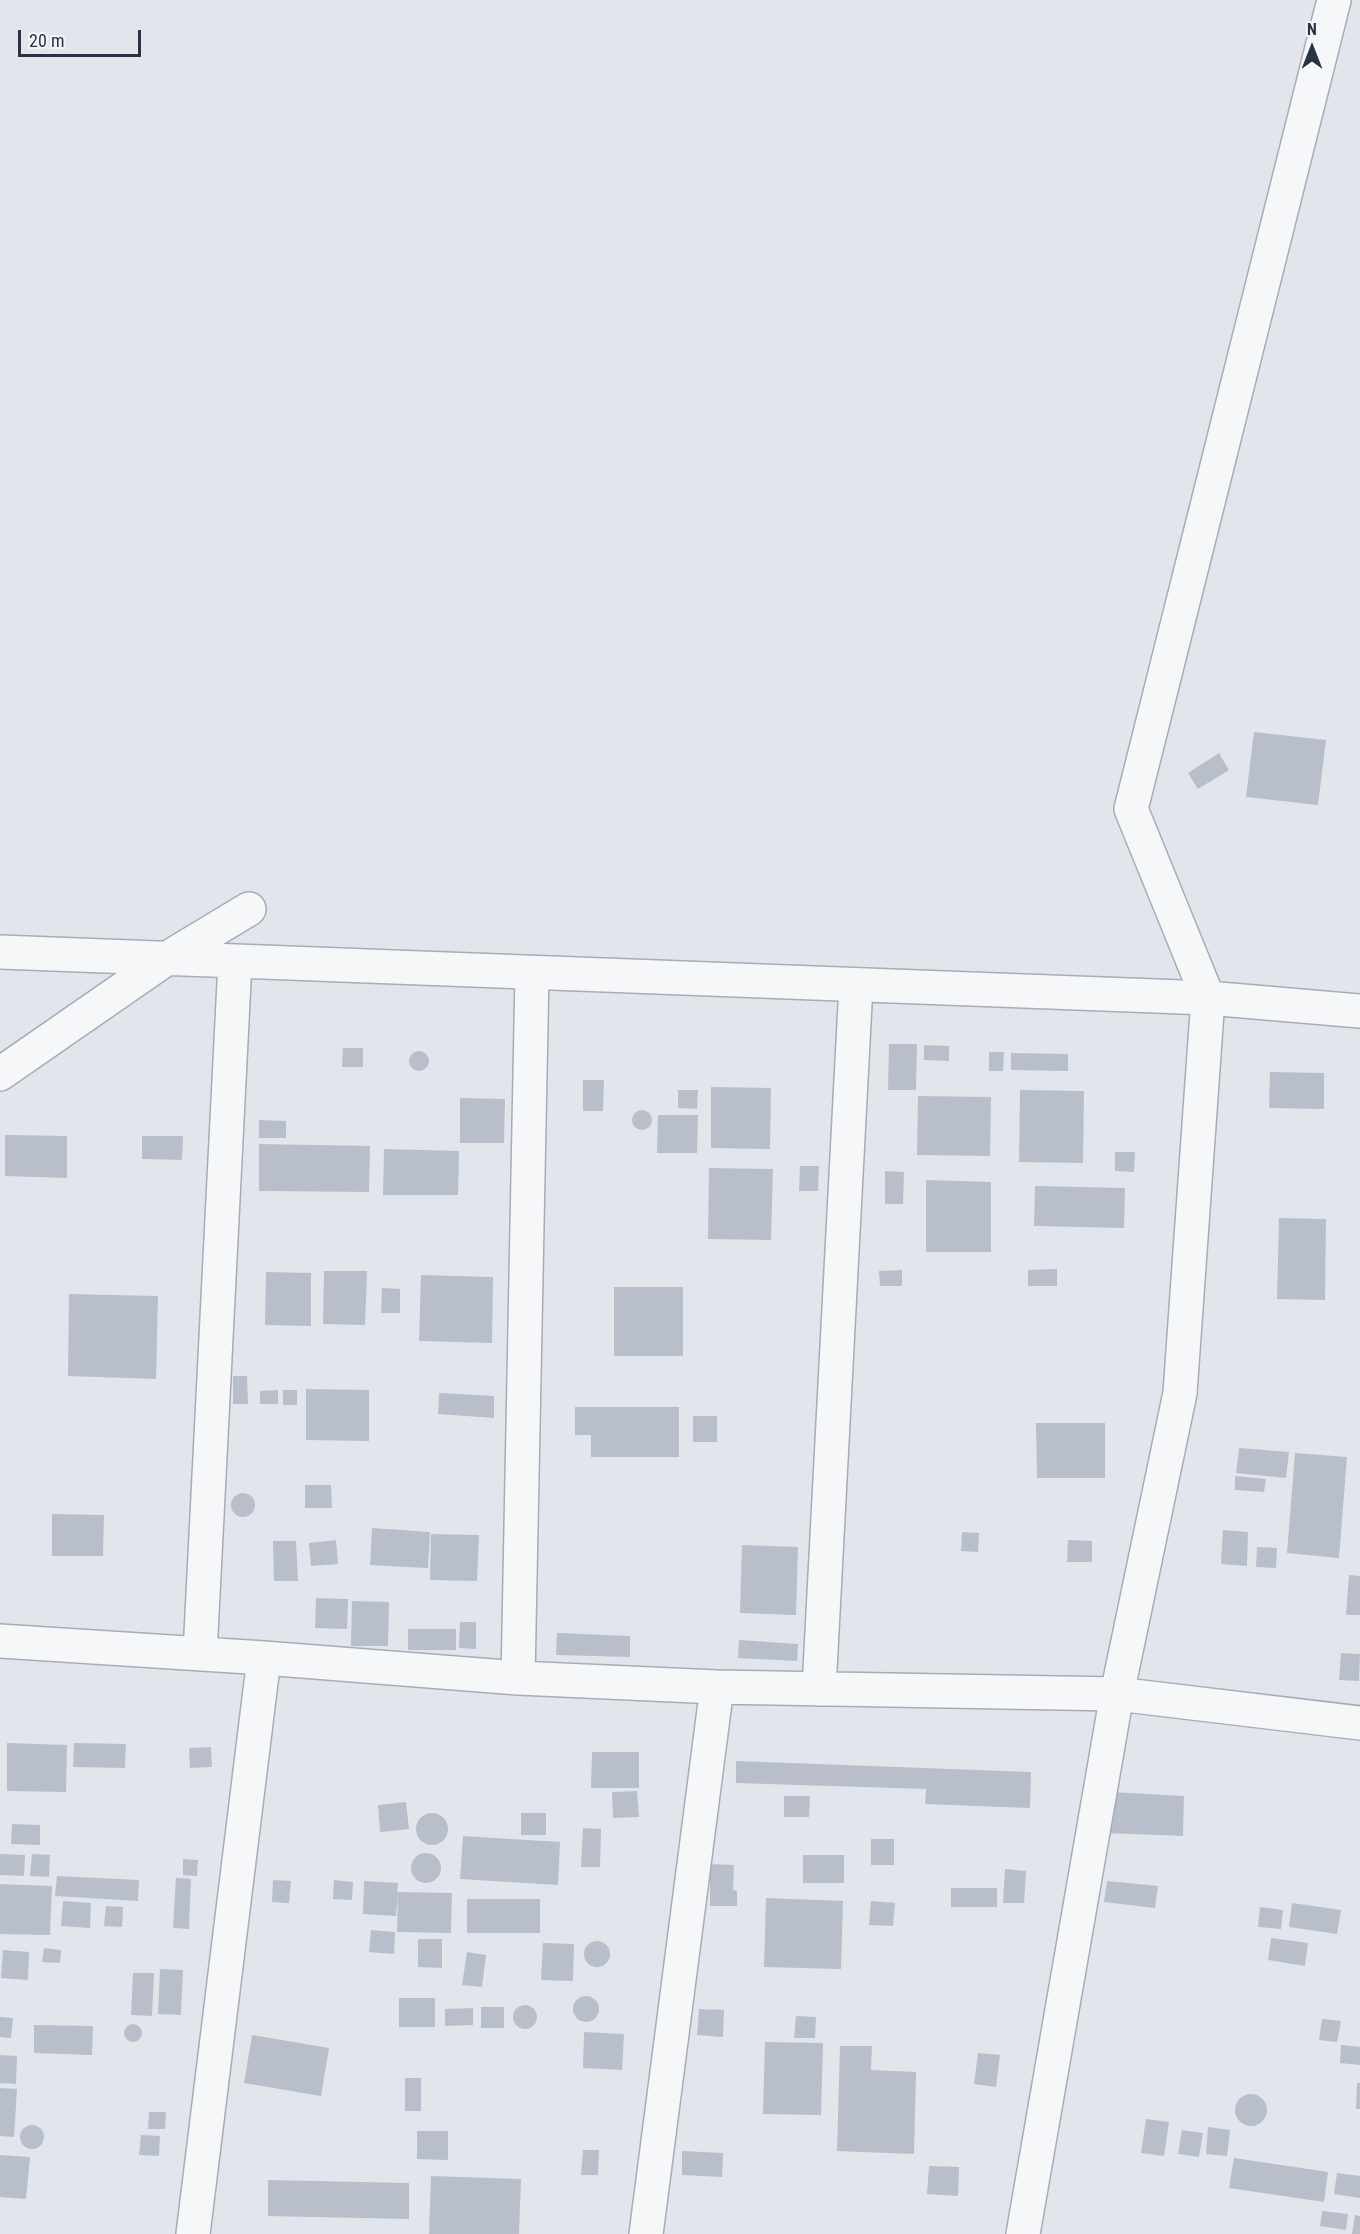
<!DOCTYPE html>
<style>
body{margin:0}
#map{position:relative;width:1360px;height:2234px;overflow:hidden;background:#e2e6ec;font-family:"Roboto Condensed",sans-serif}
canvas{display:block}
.north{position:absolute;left:1282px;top:18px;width:60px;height:60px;-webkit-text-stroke:4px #f2f5f8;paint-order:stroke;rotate:0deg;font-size:16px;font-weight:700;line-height:24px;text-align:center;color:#283345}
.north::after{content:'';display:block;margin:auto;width:21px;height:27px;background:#283345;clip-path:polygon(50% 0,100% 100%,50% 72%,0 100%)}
.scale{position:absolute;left:18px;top:30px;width:123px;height:27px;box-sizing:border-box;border:3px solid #283345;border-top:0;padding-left:8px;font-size:18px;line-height:21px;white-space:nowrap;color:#283345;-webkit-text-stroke:4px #f2f5f8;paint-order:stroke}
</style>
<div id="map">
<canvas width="1360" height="2234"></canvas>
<div class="north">N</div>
<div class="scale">20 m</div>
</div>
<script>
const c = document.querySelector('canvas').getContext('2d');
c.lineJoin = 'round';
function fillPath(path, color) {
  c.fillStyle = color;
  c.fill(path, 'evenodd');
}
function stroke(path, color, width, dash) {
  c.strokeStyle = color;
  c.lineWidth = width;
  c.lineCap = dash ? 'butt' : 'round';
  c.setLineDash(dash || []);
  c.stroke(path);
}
fillPath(new Path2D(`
 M1254,732L1326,740L1318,805L1246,797Z
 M1219,753L1229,770L1198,789L1188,773Z
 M889,1044H917L916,1090H888Z
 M924,1045L949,1046V1061L924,1060Z
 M343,1048H363V1067H342Z
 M409 1061a10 10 0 1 1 20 0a10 10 0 1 1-20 0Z
 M989,1052H1004L1003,1071H989Z
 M1011,1053L1068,1054V1071L1011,1070Z
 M1270,1072L1324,1073V1109L1269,1108Z
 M583,1080H604L603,1111H583Z
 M711,1087L771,1088L770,1149L711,1148Z
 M678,1090H698L697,1109L678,1108Z
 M1020,1090L1084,1091L1083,1163L1019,1162Z
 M918,1096L991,1097L990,1156L917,1155Z
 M460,1098L505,1099L504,1143H460Z
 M632 1120a10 10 0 1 1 20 0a10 10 0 1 1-20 0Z
 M658,1115H698L697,1153H657Z
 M259,1120L286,1121V1138H259Z
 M5,1135L67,1136V1178L5,1176Z
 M142,1136H183L182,1160L142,1159Z
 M259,1144L370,1146L369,1192L259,1191Z
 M384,1149L459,1151L458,1195H383Z
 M1115,1152H1135L1134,1172L1115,1171Z
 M800,1166H819L818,1191H799Z
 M709,1168L773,1169L771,1240L708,1239Z
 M885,1171L904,1172L903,1204H885Z
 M926,1180L991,1182V1252H926Z
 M1035,1186L1125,1188L1124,1228L1034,1226Z
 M1279,1218L1326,1219L1325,1300L1277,1299Z
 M1057,1269V1286H1028V1270Z
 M902,1270V1286H880L879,1271Z
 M324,1271H367L365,1325L323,1324Z
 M266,1272L311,1273V1326L265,1325Z
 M421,1275L493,1277L492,1343L419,1341Z
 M614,1287H683V1356H614Z
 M382,1288L400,1289V1313H381Z
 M69,1294L158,1296L156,1379L68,1376Z
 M233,1376H247L248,1404H233Z
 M306,1389L369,1390V1441L306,1440Z
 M278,1390V1404H260V1391Z
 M283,1390H297V1405H283Z
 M439,1393L494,1396V1418L438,1414Z
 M575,1407H679V1457H591V1435H575Z
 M693,1416H717V1442H693Z
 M1036,1423H1105V1478H1037Z
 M1239,1448L1289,1452L1286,1478L1236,1473Z
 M1295,1453L1347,1457L1339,1558L1287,1553Z
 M1235,1476L1266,1479L1264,1492L1235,1490Z
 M305,1485H331L332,1508H305Z
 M231 1505a12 12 0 1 1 24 0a12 12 0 1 1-24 0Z
 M52,1514L104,1515L103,1556H52Z
 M372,1528L430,1532L428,1568L370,1565Z
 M1223,1530L1248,1532L1247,1566L1221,1564Z
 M962,1532L979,1533L978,1552L961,1551Z
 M431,1534L479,1535L477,1581L430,1580Z
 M336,1540L338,1564L311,1566L309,1543Z
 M1068,1540L1092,1541V1562H1067Z
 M273,1541H296L298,1581H274Z
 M742,1545L798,1547L796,1615L740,1613Z
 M1257,1547L1277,1548L1276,1568L1256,1567Z
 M1349,1575L1360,1576V1615H1346Z
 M316,1598L348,1599L347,1629L315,1628Z
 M352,1601L389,1602L388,1646H351Z
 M460,1622H476V1649L459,1648Z
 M408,1629H456V1650H408Z
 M557,1633L630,1636V1657L556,1655Z
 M739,1640L798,1644L797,1661L738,1658Z
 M1341,1653L1360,1654L1359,1681L1339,1680Z
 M7,1743L67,1745L66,1792L7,1791Z
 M74,1743L126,1744L125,1768L73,1767Z
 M211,1747L212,1767L190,1768L189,1748Z
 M592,1752H639V1788H591Z
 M736,1761L1031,1772L1030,1808L925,1804L926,1789L736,1783Z
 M637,1791L639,1817L613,1818L612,1792Z
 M1109,1792L1184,1796L1183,1836L1107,1833Z
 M784,1796H810L809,1817H784Z
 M406,1802L409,1829L380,1832L378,1805Z
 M521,1813H546V1835H521Z
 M416 1829a16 16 0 1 1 32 0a16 16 0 1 1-32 0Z
 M12,1824L40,1825V1845L11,1844Z
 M583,1828L601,1829L600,1867H581Z
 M463,1836L560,1842L558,1885L460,1879Z
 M871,1839H894V1865H871Z
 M411 1868a15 15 0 1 1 30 0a15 15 0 1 1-30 0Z
 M0,1854L25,1855L24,1876L0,1875Z
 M32,1854L50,1855L49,1877L30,1876Z
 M803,1855H844V1883H803Z
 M183,1859L198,1860L197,1876L183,1875Z
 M710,1864L734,1865L733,1890L737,1891V1906H710Z
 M1005,1869L1026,1871L1024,1903H1003Z
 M57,1876L139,1880L138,1901L55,1896Z
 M176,1878L191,1879L189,1929L173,1928Z
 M273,1880L291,1881L289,1903L272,1902Z
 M334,1880L353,1882L352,1900L333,1899Z
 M364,1881L398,1883L397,1892L452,1893L451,1933L397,1932L398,1894L396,1916L363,1914Z
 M1107,1881L1158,1886L1155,1908L1104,1902Z
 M0,1884L52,1886L50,1935L0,1934Z
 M951,1888H997V1907H951Z
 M766,1898L843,1901L841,1969L764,1967Z
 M467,1899H540V1933H467Z
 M63,1901L91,1903L90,1928L61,1926Z
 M871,1901L895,1903L893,1926L869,1925Z
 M1292,1903L1341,1910L1337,1934L1289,1927Z
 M106,1906L123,1907L122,1927L104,1926Z
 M1260,1907L1283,1910L1281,1929L1258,1927Z
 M371,1930L395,1932L394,1954L369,1952Z
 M1271,1938L1308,1943L1305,1966L1268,1960Z
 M418,1939H442V1968L418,1967Z
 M584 1954a13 13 0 1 1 26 0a13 13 0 1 1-26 0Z
 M543,1943L574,1944L573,1981L541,1980Z
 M44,1948L61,1950L60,1963L42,1962Z
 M3,1950L29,1952L28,1980L1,1978Z
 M467,1952L486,1955L482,1987L462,1985Z
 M160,1969L183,1970L181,2015L158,2014Z
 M133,1973H154L152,2016L131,2015Z
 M573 2009a13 13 0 1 1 26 0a13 13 0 1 1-26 0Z
 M399,1998H435V2027H399Z
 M513 2017a12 12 0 1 1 24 0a12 12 0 1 1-24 0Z
 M481,2007H504V2028H481Z
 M473,2008V2025L445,2026V2009Z
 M699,2009L724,2010L723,2037L697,2035Z
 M796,2016L816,2017L815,2038H794Z
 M0,2017L13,2018L11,2038L0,2037Z
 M1322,2019L1341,2021L1337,2042L1319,2040Z
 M124 2033a9 9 0 1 1 18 0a9 9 0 1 1-18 0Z
 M34,2025L93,2026L92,2055L34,2053Z
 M584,2032L624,2034L622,2070L583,2068Z
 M252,2035L329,2048L321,2096L244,2083Z
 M765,2042L823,2043L821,2115L763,2114Z
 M1341,2045L1360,2047V2065L1340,2063Z
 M840,2046H872L871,2070L916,2072L914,2154L837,2151Z
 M978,2053L1000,2055L996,2087L974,2084Z
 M0,2055L17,2056L16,2084L0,2083Z
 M405,2078H421V2111H405Z
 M1357,2083H1360V2109H1356Z
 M0,2088L17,2089L14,2137L0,2136Z
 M1235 2110a16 16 0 1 1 32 0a16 16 0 1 1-32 0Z
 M149,2112H166L165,2129H148Z
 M1146,2119L1169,2122L1164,2156L1141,2153Z
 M20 2137a12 12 0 1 1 24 0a12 12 0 1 1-24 0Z
 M1208,2127L1230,2130L1227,2156L1206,2154Z
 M1182,2130L1203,2133L1199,2157L1178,2154Z
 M417,2131H448V2160L417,2159Z
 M141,2135L160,2136L159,2156L139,2155Z
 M583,2150H599L598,2175H581Z
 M682,2151L723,2153L722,2177L682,2175Z
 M0,2155L30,2157L26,2199L0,2197Z
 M1234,2158L1328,2172L1324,2202L1229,2188Z
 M929,2166L959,2167L958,2196L927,2194Z
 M1337,2173L1360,2176V2198L1334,2194Z
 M431,2176L521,2179L519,2234H429Z
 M268,2180L409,2183V2219L268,2216Z
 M1322,2211L1348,2214L1346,2230L1320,2226Z
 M1355,2215L1360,2216V2234H1352Z`), '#b8bfca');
const minor = new Path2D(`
 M0,952L1208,998L1360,1011
 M0,1074L166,959L249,909
 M0,1641L264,1658L518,1678L717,1687L1117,1694L1360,1723
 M200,1654L235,962
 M518,1678L532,974
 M819,1689L856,985
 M193,2234L264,1658
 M646,2234L717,1687
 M1023,2234L1117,1694L1180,1393L1208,998L1131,809L1334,0`);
stroke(minor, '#a6adb7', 36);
stroke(minor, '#f5f7f9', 33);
</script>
